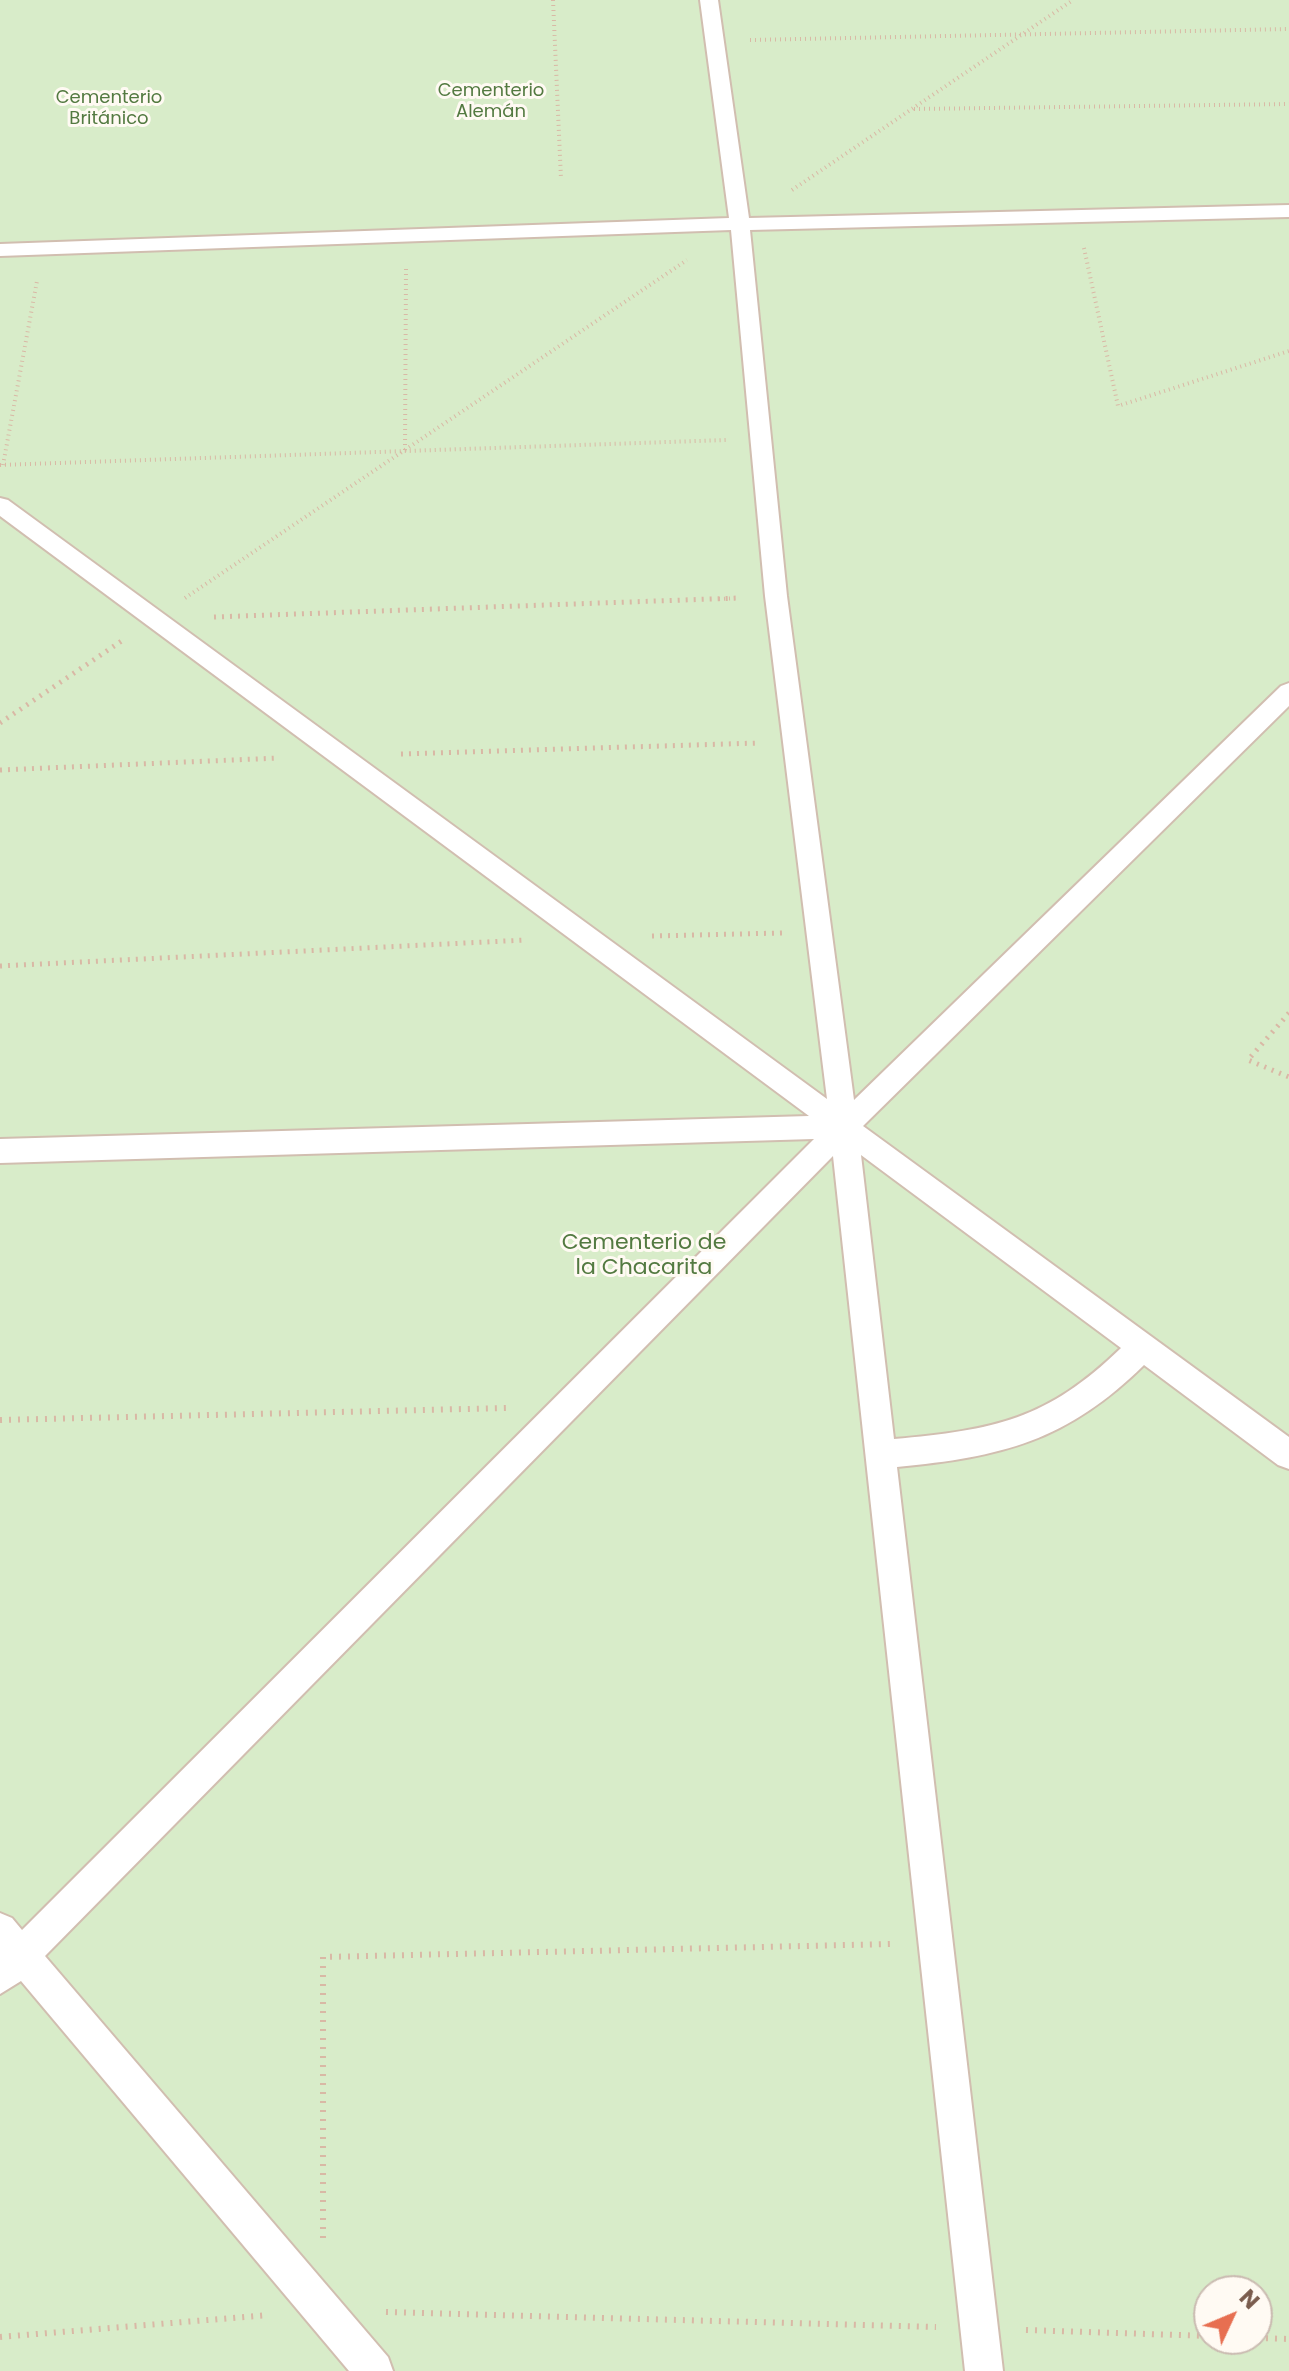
<!DOCTYPE html>
<meta charset="utf-8">
<style>
body{margin:0}
#map{position:relative;width:1289px;height:2371px;overflow:hidden;background:#fdf6ec;font-family:Poppins,sans-serif}
canvas{display:block}
.north{position:absolute;left:1193px;top:2275px;width:80px;height:80px;box-sizing:border-box;background:#fffaf3;border:2px solid #cabbb1;border-radius:50%;rotate:46deg;font-size:22px;font-weight:700;line-height:32px;text-align:center;color:#7a5c4d}
.north::after{content:'';display:block;margin:auto;width:28px;height:36px;background:#e76f51;clip-path:polygon(50% 0,100% 100%,50% 72%,0 100%)}
</style>
<div id="map">
<canvas width="1289" height="2371"></canvas>
<div class="north">N</div>
</div>
<script>
const c = document.querySelector('canvas').getContext('2d');
c.lineJoin = 'round';
function fillPath(path, color) {
  c.fillStyle = color;
  c.fill(path, 'evenodd');
}
function stroke(path, color, width, dash) {
  c.strokeStyle = color;
  c.lineWidth = width;
  c.lineCap = dash ? 'butt' : 'round';
  c.setLineDash(dash || []);
  c.stroke(path);
}
function label(font, color, halo, rows, align = 'center') {
  c.font = font + ' Poppins,sans-serif';
  c.lineWidth = 6;
  c.setLineDash([]);
  c.textBaseline = 'middle';
  c.strokeStyle = halo;
  c.fillStyle = color;
  for (const [text, x, y, turn = 0] of rows) {
    c.save();
    c.translate(x, y);
    c.rotate((+turn || 0) * Math.PI / 180);
    c.textAlign = isNaN(turn) ? turn : align;
    if (halo) c.strokeText(text, 0, 0);
    c.fillText(text, 0, 0);
    c.restore();
  }
}
fillPath(new Path2D(`
 M0,0H1289V2371H0ZM1209,2291H1257V2339H1209Z`), '#d8ecc9');
const lane = new Path2D(`
 M700,0H718L749,218L1289,205V217L750,230L787,596L854,1100L1281,686L1289,683V706L863,1126L1289,1437V1469L1278,1465L1144,1365C1067,1441 1002,1457 897,1467L1003,2371H965L833,1156L45,1956L388,2357L393,2371H349L21,1981L0,1994V1913L12,1918L22,1930L814,1139L0,1163V1139L809,1116L0,516V498L8,500L827,1099L765,596L731,230L0,256V244L729,218ZM861,1155L1121,1348C1047,1420 994,1430 894,1439Z`);
stroke(lane, '#d1beb0', 4);
stroke(new Path2D(`
 M553,0L561,179
 M750,40L1289,29
 M914,109L1289,104
 M792,190L1073,0
 M1084,248L1118,406L1289,351
 M405,450L406,269
 M0,465L726,440
 M3,465L37,281
 M185,598L687,260
 M719,599L739,598`), '#d9b8a5', 4, [1, 4]);
stroke(new Path2D(`
 M214,617L739,598
 M0,723L123,640
 M401,754L759,743
 M0,770L279,758
 M652,936L782,933
 M0,966L526,940
 M1289,1013L1248,1060L1289,1077`), '#d9b8a5', 5, [2, 6]);
stroke(new Path2D(`
 M0,1420L507,1408
 M323,2238V1957L892,1944
 M386,2312L936,2327
 M1026,2330L1209,2336
 M0,2337L269,2315
 M1257,2338L1289,2339`), '#d9b8a5', 6, [2, 7]);
fillPath(lane, '#fff');
label('18px', '#537a41', '#fffaf3', [
 ["Cementerio",491,91],
 ["Alemán",491,112],
 ["Cementerio",109,98],
 ["Británico",109,119]
]);
label('22px', '#537a41', '#fffaf3', [
 ["Cementerio de",644,1243],
 ["la Chacarita",644,1268]
]);
</script>
